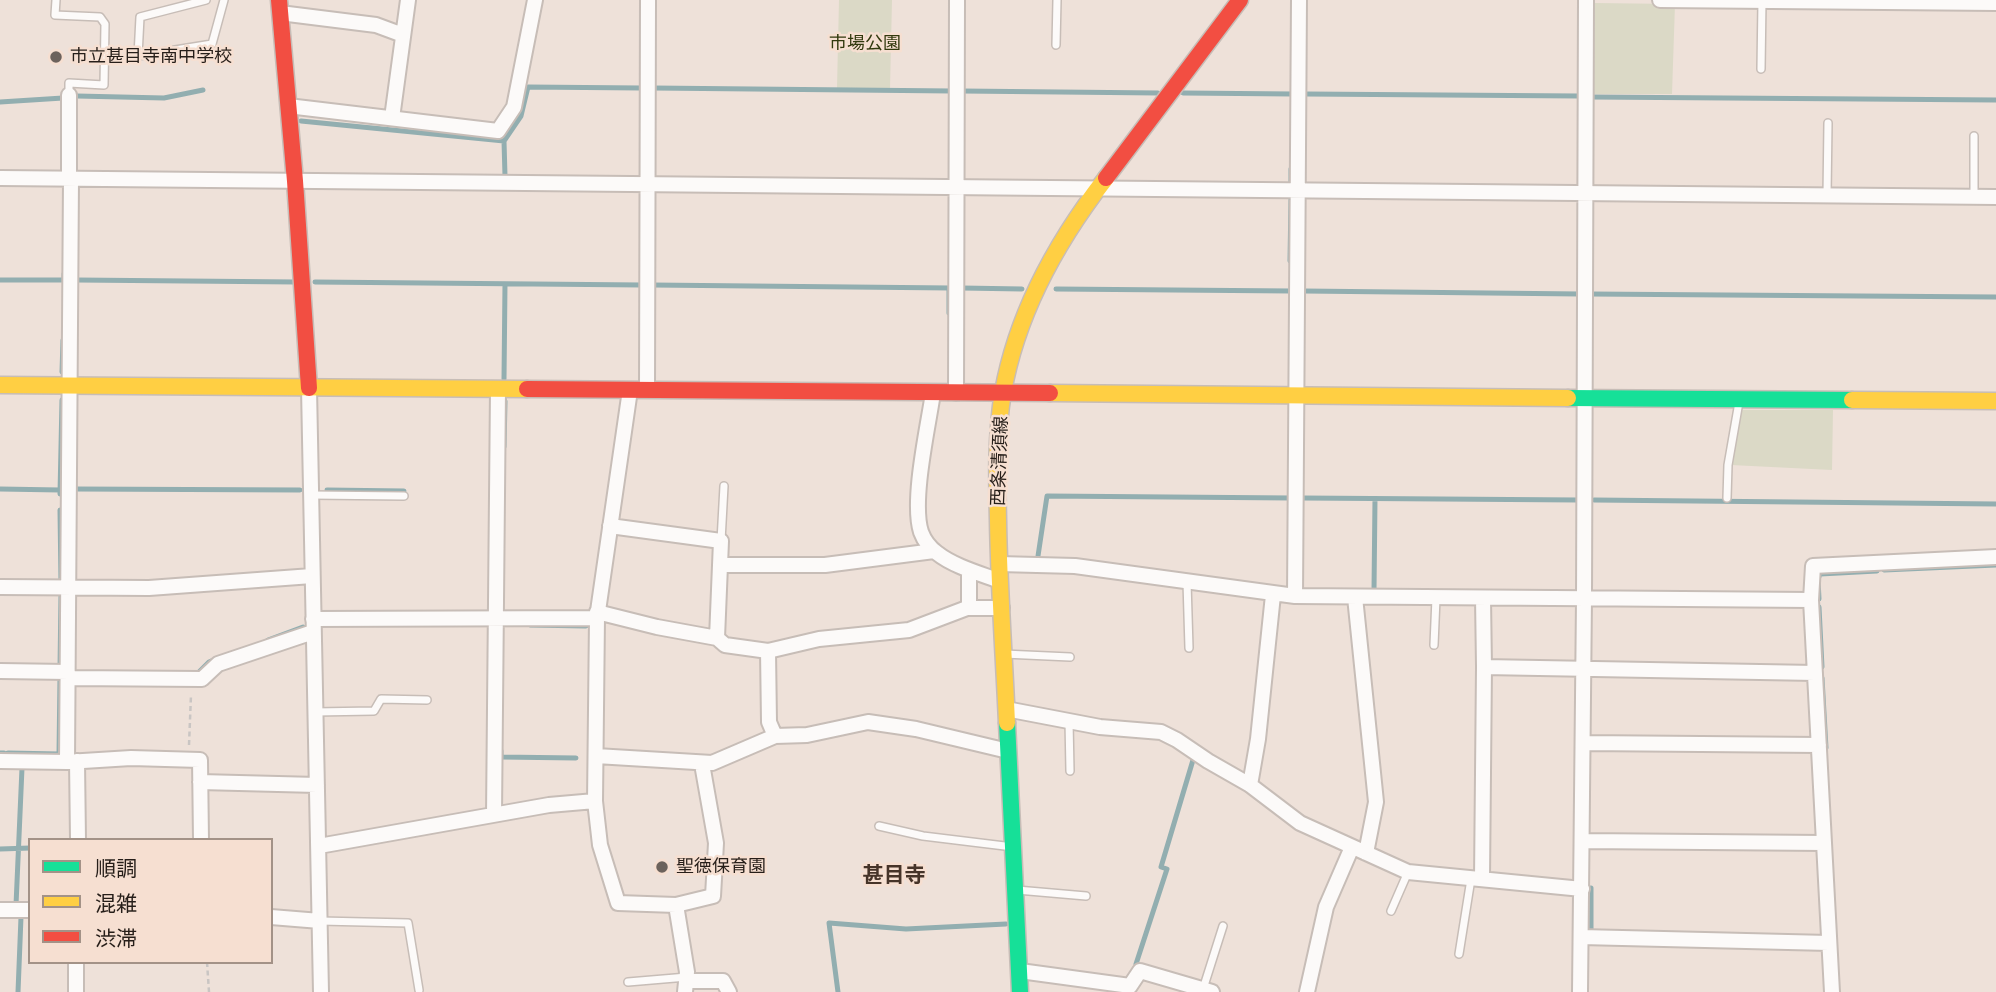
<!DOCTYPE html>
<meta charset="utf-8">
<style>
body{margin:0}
#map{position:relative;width:1996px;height:992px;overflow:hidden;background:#eee1d9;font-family:Quicksand,"Noto Sans JP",sans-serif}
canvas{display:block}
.legend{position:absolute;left:28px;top:838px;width:245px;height:126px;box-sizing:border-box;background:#f6dfd1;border:2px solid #a39287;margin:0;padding:9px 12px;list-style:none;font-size:21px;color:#261e19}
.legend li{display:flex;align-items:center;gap:14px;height:35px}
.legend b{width:35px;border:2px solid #a39287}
</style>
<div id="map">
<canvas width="1996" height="992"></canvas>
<ul class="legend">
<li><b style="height:9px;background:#16e098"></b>順調</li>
<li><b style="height:9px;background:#ffcf43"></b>混雑</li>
<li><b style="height:9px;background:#f24e42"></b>渋滞</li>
</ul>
</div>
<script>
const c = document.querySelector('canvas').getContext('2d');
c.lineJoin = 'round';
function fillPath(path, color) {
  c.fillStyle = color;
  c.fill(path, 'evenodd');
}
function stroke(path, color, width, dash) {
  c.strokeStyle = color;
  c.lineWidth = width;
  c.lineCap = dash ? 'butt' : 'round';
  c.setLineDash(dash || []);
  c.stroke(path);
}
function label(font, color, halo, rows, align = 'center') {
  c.font = font + ' Quicksand,"Noto Sans JP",sans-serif';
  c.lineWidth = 5;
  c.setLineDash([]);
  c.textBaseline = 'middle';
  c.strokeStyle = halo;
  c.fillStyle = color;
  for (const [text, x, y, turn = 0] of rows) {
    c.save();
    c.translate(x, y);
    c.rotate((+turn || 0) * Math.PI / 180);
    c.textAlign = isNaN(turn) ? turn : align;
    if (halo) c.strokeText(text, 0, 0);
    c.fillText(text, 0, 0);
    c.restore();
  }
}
fillPath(new Path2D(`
 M839,0H892L890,89L837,88Z
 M1594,3L1675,4L1672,94H1590L1591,7Z
 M1743,410H1833L1832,470L1731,465L1740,412Z`), '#dbd9c6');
stroke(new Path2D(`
 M653,88L952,91
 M962,91L1158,93
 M1183,93L1293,94
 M1306,94L1579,96
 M77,96L164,98L203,90
 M1591,97L1996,100
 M0,102L63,98
 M301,121L504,141L505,176
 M504,141L521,116L528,87L641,88
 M1291,183V169
 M1290,261L1291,199
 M0,280H64V274
 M77,280L296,282
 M315,282L642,285
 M652,285L951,288
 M949,288V313
 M962,288L1022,289
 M1056,289L1291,291
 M1304,291L1580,294
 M1590,294L1996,297
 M62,372L63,340
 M504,379L505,284
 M504,447L505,401
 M0,489L60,490
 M75,489L300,490
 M327,490L404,491
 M60,494L62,400
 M1303,498L1578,500
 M1594,500L1996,504
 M60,510L61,582
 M1038,556L1047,496L1292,498
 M1884,570L1996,565
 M1374,590L1375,499
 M1819,599L1818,579L1820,574L1877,571
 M1819,607L1822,667
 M530,625L586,626
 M268,640L303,627
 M60,669L61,594
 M199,672L209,662L216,659
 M1822,678L1826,748
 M501,751V757L576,758
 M0,753H4
 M8,753L59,754L60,677H55
 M0,849L30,848
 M16,905L22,768
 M1591,931V888
 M1136,964L1167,869L1161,867L1193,760
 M18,992L21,917
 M838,992L829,923L906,929L1006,924`), '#92aeb0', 5);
const lane = new Path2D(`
 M56,0L55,15L100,17L105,24L104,85L69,83V95
 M206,0L140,17L138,56L212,44L224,0
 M1056,45L1057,0
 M1761,69L1762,1
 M1827,195L1828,123
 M1974,196V136
 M311,495L404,496
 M1727,498L1728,465L1739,402
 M721,541L724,486
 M1187,582L1189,648
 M1434,645L1436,598
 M1004,654L1070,657
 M315,712L374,711L381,699L427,700
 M1069,721L1070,771
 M879,826L923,836L1013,847
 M1017,890L1086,896
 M1391,911L1408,872
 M320,921L408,923L419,990
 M1459,954L1471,879
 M628,982L687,977
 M1203,989L1223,926`);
const street = new Path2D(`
 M1660,0L1996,3
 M280,13L376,25L403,35
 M288,106L498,131L514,107L535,0
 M392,118L408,0
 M0,178L1996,197
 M69,179V95
 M309,388L321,992
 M630,390L597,618L595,801L600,845L618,903L676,905L687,972L685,992
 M647,390L648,0
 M933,393C928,427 911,501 921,532C924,540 930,548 937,553C953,566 981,574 1000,581
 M956,393L957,0
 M610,526L721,541L717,638
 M999,564L1075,566L1295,596L1811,600L1813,566L1996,557
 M720,565H825L934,551
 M0,587L149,588L312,576
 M1295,596L1299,0
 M1355,597L1376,802L1366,853
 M1483,598L1484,667
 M1811,600L1832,992
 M969,608V570
 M597,612L657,627L717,638L725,645L768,651L819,639L909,630L967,608H1002
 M313,619L597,618
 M768,651L769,722L775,736
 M0,671L68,672
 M68,678L202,679L218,664L313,632
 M1006,709L1100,727L1161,732L1177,740L1208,761L1250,785L1300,823L1408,872L1582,889
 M1583,743L1819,745
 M596,756L712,763L775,736L807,735L868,722L916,729L1008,751
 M0,761L67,762L131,758L200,760L201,840
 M77,761L78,840
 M67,762L71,179
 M200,782L317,785
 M1250,785L1258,739L1273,595
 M494,814L498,389
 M1582,841L1824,843
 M319,846L549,805L595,801
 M1482,879L1484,667L1815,673
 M676,905L713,896L716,843L702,764
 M0,910H30
 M271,917L320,921
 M1581,937L1829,943
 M76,962V992
 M1020,971L1130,986L1140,971L1212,992
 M686,981H723L729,992
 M1307,992L1326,907L1352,847
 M1580,992L1584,599L1586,0`);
const fast = new Path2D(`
 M1568,398L1852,400
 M1007,723L1020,992`);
const slow = new Path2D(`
 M0,385L527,389
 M1050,393L1568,398
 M1852,400L1996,401
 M1007,723C1004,655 999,588 998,520C997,478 996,434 1003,392C1017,313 1057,241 1106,178`);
const jam = new Path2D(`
 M279,0L295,181L309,388
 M1106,178L1240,0
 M527,389L1050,393`);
stroke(lane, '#c7bdb7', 10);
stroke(street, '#c7bdb7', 18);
stroke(fast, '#c7bdb7', 19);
stroke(slow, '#c7bdb7', 19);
stroke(jam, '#c7bdb7', 19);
stroke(new Path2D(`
 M189,745L191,695
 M207,962L209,992`), '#c9c5c3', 2.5, [5, 3.5]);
stroke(lane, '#fcfaf9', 7);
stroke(street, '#fcfaf9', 14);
stroke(fast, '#16e098', 16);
stroke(slow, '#ffcf43', 16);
stroke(jam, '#f24e42', 16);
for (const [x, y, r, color] of [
 [56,57,7,"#6c625c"],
 [662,867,7,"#6c625c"]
]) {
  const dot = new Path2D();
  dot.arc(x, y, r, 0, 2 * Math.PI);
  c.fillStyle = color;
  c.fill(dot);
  stroke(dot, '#f6dfd1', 2.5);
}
label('18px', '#31390d', '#f6dfd1', [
 ["市場公園",865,44]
]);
label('18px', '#261e19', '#f6dfd1', [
 ["市立甚目寺南中学校",70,57],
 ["聖徳保育園",676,867]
], 'left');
label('18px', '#261e19', '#f6dfd1', [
 ["西条清須線",1000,461,-88]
]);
label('bold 21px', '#463429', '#f6dfd1', [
 ["甚目寺",894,876]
]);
</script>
